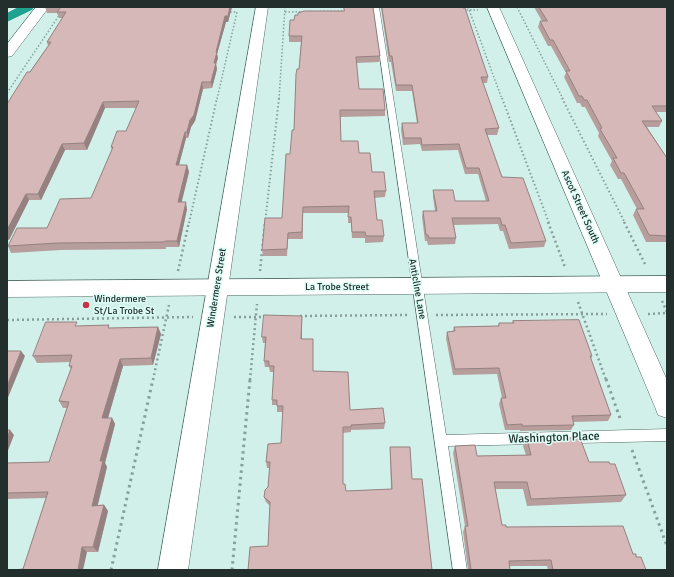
<!DOCTYPE html>
<style>
body{margin:0}
#map{position:relative;width:674px;height:577px;overflow:hidden;background:#d0f0e9;font-family:Signika,sans-serif}
canvas{display:block}
.frame{position:absolute;inset:0;border:8px solid #222f2c;pointer-events:none}
</style>
<div id="map">
<canvas width="674" height="577"></canvas>
<div class="frame"></div>
</div>
<script>
const c = document.querySelector('canvas').getContext('2d');
c.lineJoin = 'round';
function stroke(path, color, width, dash) {
  c.strokeStyle = color;
  c.lineWidth = width;
  c.lineCap = dash ? 'butt' : 'round';
  c.setLineDash(dash || []);
  c.stroke(path);
}
function fillPath(path, color) {
  c.fillStyle = color;
  c.fill(path, 'evenodd');
}
function label(font, color, halo, rows, align = 'center') {
  c.font = font + ' Signika,sans-serif';
  c.lineWidth = 3;
  c.setLineDash([]);
  c.textBaseline = 'middle';
  c.strokeStyle = halo;
  c.fillStyle = color;
  for (const [text, x, y, turn = 0] of rows) {
    c.save();
    c.translate(x, y);
    c.rotate((+turn || 0) * Math.PI / 180);
    c.textAlign = isNaN(turn) ? turn : align;
    if (halo) c.strokeText(text, 0, 0);
    c.fillText(text, 0, 0);
    c.restore();
  }
}
const lane = new Path2D(`
 M373,7H379L446,435L667,429V441L448,446L467,570H453Z`);
const street = new Path2D(`
 M256,7H268L188,570H158Z
 M487,7H499L667,380V418L658,415L655,407Z`);
const secondary = new Path2D(`
 M36,7H49L12,56L7,57V44Z
 M667,276V292L7,297V281Z`);
const highway = new Path2D(`
 M18,7H34L32,10L7,22V13Z`);
stroke(lane, '#4d6963', 1);
stroke(street, '#4d6963', 1);
stroke(secondary, '#4d6963', 1);
stroke(highway, '#fff', 1);
stroke(new Path2D(`
 M468,7L502,99
 M517,7L563,99
 M463,10H478
 M285,12L346,11
 M7,93L60,14
 M217,99L237,12H228
 M279,99L285,7`), '#879f9a', 1.5, [1.5, 2]);
stroke(new Path2D(`
 M502,98L549,223
 M562,98L625,223
 M189,223L217,98
 M265,223L279,98`), '#879f9a', 2, [1.5, 2.5]);
stroke(new Path2D(`
 M548,222L565,267
 M624,222L646,266
 M178,271L189,222
 M260,271L265,222
 M662,301L667,312
 M578,302L606,380
 M648,314L667,313
 M436,315L607,314
 M300,316L407,315
 M234,317H267
 M7,320L193,317
 M153,380L169,305
 M250,380L257,304`), '#879f9a', 2.5, [2, 3]);
stroke(new Path2D(`
 M606,379L621,421
 M632,450L667,546
 M111,570L153,379
 M232,570L250,379`), '#879f9a', 3, [2.5, 4]);
fillPath(lane, '#fff');
fillPath(street, '#fff');
fillPath(secondary, '#fff');
fillPath(highway, '#1fa290');
fillPath(new Path2D(`
 M45,7H232L228,22H226L217,54L218,58L216,64L217,69L212,88L203,89L195,121L191,127L188,138H186L179,165H187L189,172L181,202L187,209L179,247H166V249L61,250L11,253L8,246L47,228L91,198L112,150L111,147L126,131L136,108H105L87,150H65L41,200H29L9,240H7V104L48,46L47,42L63,18H59L57,13H47Z
 M381,7H463L488,77L487,83H483L499,128L497,135H487L502,177L546,241L544,247L509,249L503,231H500L498,224L454,225L456,238L455,244L428,245L427,241H425L422,217L423,211H435L433,197V190L455,201H486L478,174H465L458,150L422,151L420,144L403,145L401,129L402,123H417L412,91H396L391,62H389Z
 M534,7H667V112H656L662,121L659,127H647L667,158V242H646L633,215L636,209H637L621,179H618L610,165L612,161L598,136L599,133L585,107H582L580,103H577L564,77L566,73L551,46H548L538,27L540,21H542Z
 M298,15L380,56L379,62L356,63L359,89L385,110V116L340,117L341,141L359,153L372,172L386,191L385,197L374,198L377,220L384,236L383,242L365,243V238H352L351,223H348V213H303V239H288L287,256H263L262,250L282,218L294,130L301,42H289V36L294,20Z
 M302,316V339H313V371L350,410L385,423L384,429L351,430V432L343,433V484L346,491L391,489L390,452V447L412,479H422L268,546L270,506L266,502L264,497L268,487L270,468H267L266,462L281,443L283,412H277V405H272V400L274,372H270L269,367H265L264,361L265,343H263L262,337Z
 M513,321L592,356L591,359L611,415L608,421L573,422L574,425L571,430L520,431V430H505L499,404L501,398H502L497,374L453,375L446,338L447,332L453,331L454,327L498,326L499,323H512Z
 M78,326L110,328L158,327L161,334L153,365L123,366L108,418H112L115,424L105,463L107,467L98,505H104L108,511L98,552H87L23,569L46,498L7,499V463L49,462L67,408H63L59,401L71,369L69,366L70,362L37,363L33,356Z
 M527,439L589,462L610,464L626,495L621,502L527,506L523,489H495L502,525L506,527L633,554L636,557L646,570H548L547,566H510V570H468L463,532L465,526L453,453L455,446L477,456L526,455L523,446Z`), '#b79e9d');
fillPath(new Path2D(`
 M230,7H232L228,22H226L217,54L218,58L216,64L217,69L212,88L211,82L216,52L225,16Z
 M202,82L203,89L195,121L191,127L188,138L187,132Z
 M103,102L105,108L87,150L84,143Z
 M185,132L186,138L177,172L176,165Z
 M62,144L65,150L41,200L38,194Z
 M187,165L189,172L180,209L178,202Z
 M26,194L29,200L9,240L7,237V230Z
 M186,202L187,209L179,247L177,241Z
 M302,316V345L301,339Z
 M158,327L161,334L153,365L151,358Z
 M21,351L25,356L7,400V386Z
 M120,359L123,366L106,425L102,418Z
 M112,418L115,424L105,463L107,467L96,511L92,506L100,461Z
 M10,430L14,435L7,453V438Z
 M104,505L108,511L98,552L93,547Z
 M82,547L87,552L83,570H78Z`), '#958180');
const building = new Path2D(`
 M45,7H230L228,16H225L216,52H217L214,63H216L211,82H202L194,115L190,120L187,132H185L176,165H187L178,202H186L177,241H165L164,242L58,243L8,246L17,228H47L60,199L91,198L113,147H111L117,131H126L139,101L103,102L84,143L62,144L38,194H26L7,230V104L27,72H30L51,42H47L66,12H57L61,7Z
 M344,7H373L380,56L356,57L359,89H383L385,110H340L341,141H358L359,153H370L372,172H384L386,191H374L377,220H382L384,236H366L365,232H352L351,217H348L349,206L303,207L302,232L288,233L287,249L262,250L265,218H282L286,154H290L292,130H294L296,74L297,69H299L302,36H289L290,20H294L295,15H298V13L304,11H344Z
 M382,7H463V8H465L488,77H481L499,128L485,129L502,177L523,178L546,241L511,243L505,225H502L500,218H452L456,238H429L428,235H426L423,211H437L433,190H453L455,201H489L479,168H466L459,144L422,145L421,138H404L402,123H418L412,85H396L392,56H390Z
 M539,7H667V106H652L662,121H642L667,158V236L649,235L636,209H644L624,173H621L613,158H617L600,129L602,128L587,100H584L582,96H579L566,71H570L553,40H550L540,21H547Z
 M264,315L302,316L301,339H313V371L348,372L350,410L383,408L385,423L351,425V427H343V484H345L346,491L392,489L390,447H410L412,479H422L432,570H248L250,547L268,546L270,502L264,497L265,490L268,487L270,462H266L268,444L281,443L283,406H277V400H272L274,366H269V361H264L266,337H262Z
 M579,320L592,356H590L611,415L572,416L574,425L522,426V424L507,425L501,398H506L499,368L455,369L447,332L455,331L454,327L499,326V323H514L513,321Z
 M46,322H77L75,326L109,325L108,328L158,327L151,358L120,359L102,418H112L100,461H103L92,506L104,505L93,547H82L78,570H14L23,569L48,492L7,493V463L49,462L69,402L59,401L72,366H69L72,355L33,356Z
 M7,351H21L7,386Z
 M7,430H10L7,438Z
 M580,438L589,462H609L610,464H615L626,495L531,499L527,482H494L502,525H506V527L623,526L633,554H636V557H641L646,570H553L551,560L509,561L510,570H471L465,526H468L455,446L475,445L477,456L531,455L527,439Z`);
fillPath(building, '#d5b8b7');
stroke(building, '#958180', 1);
for (const [x, y, r, color] of [
 [86,305,4,"#c43444"]
]) {
  const dot = new Path2D();
  dot.arc(x, y, r, 0, 2 * Math.PI);
  c.fillStyle = color;
  c.fill(dot);
  stroke(dot, '#ddfdf6', 1.5);
}
label('10px', '#222f2c', '#ddfdf6', [
 ["Ascot Street South",580,207,66],
 ["La Trobe Street",337,287],
 ["Windermere Street",217,288,-81],
 ["Anticline Lane",417,289,80]
]);
label('10px', '#222f2c', '#ddfdf6', [
 ["Windermere",94,299],
 ["St/La Trobe St",94,311]
], 'left');
label('12px', '#222f2c', '#ddfdf6', [
 ["Washington Place",554,438,-2]
]);
</script>
